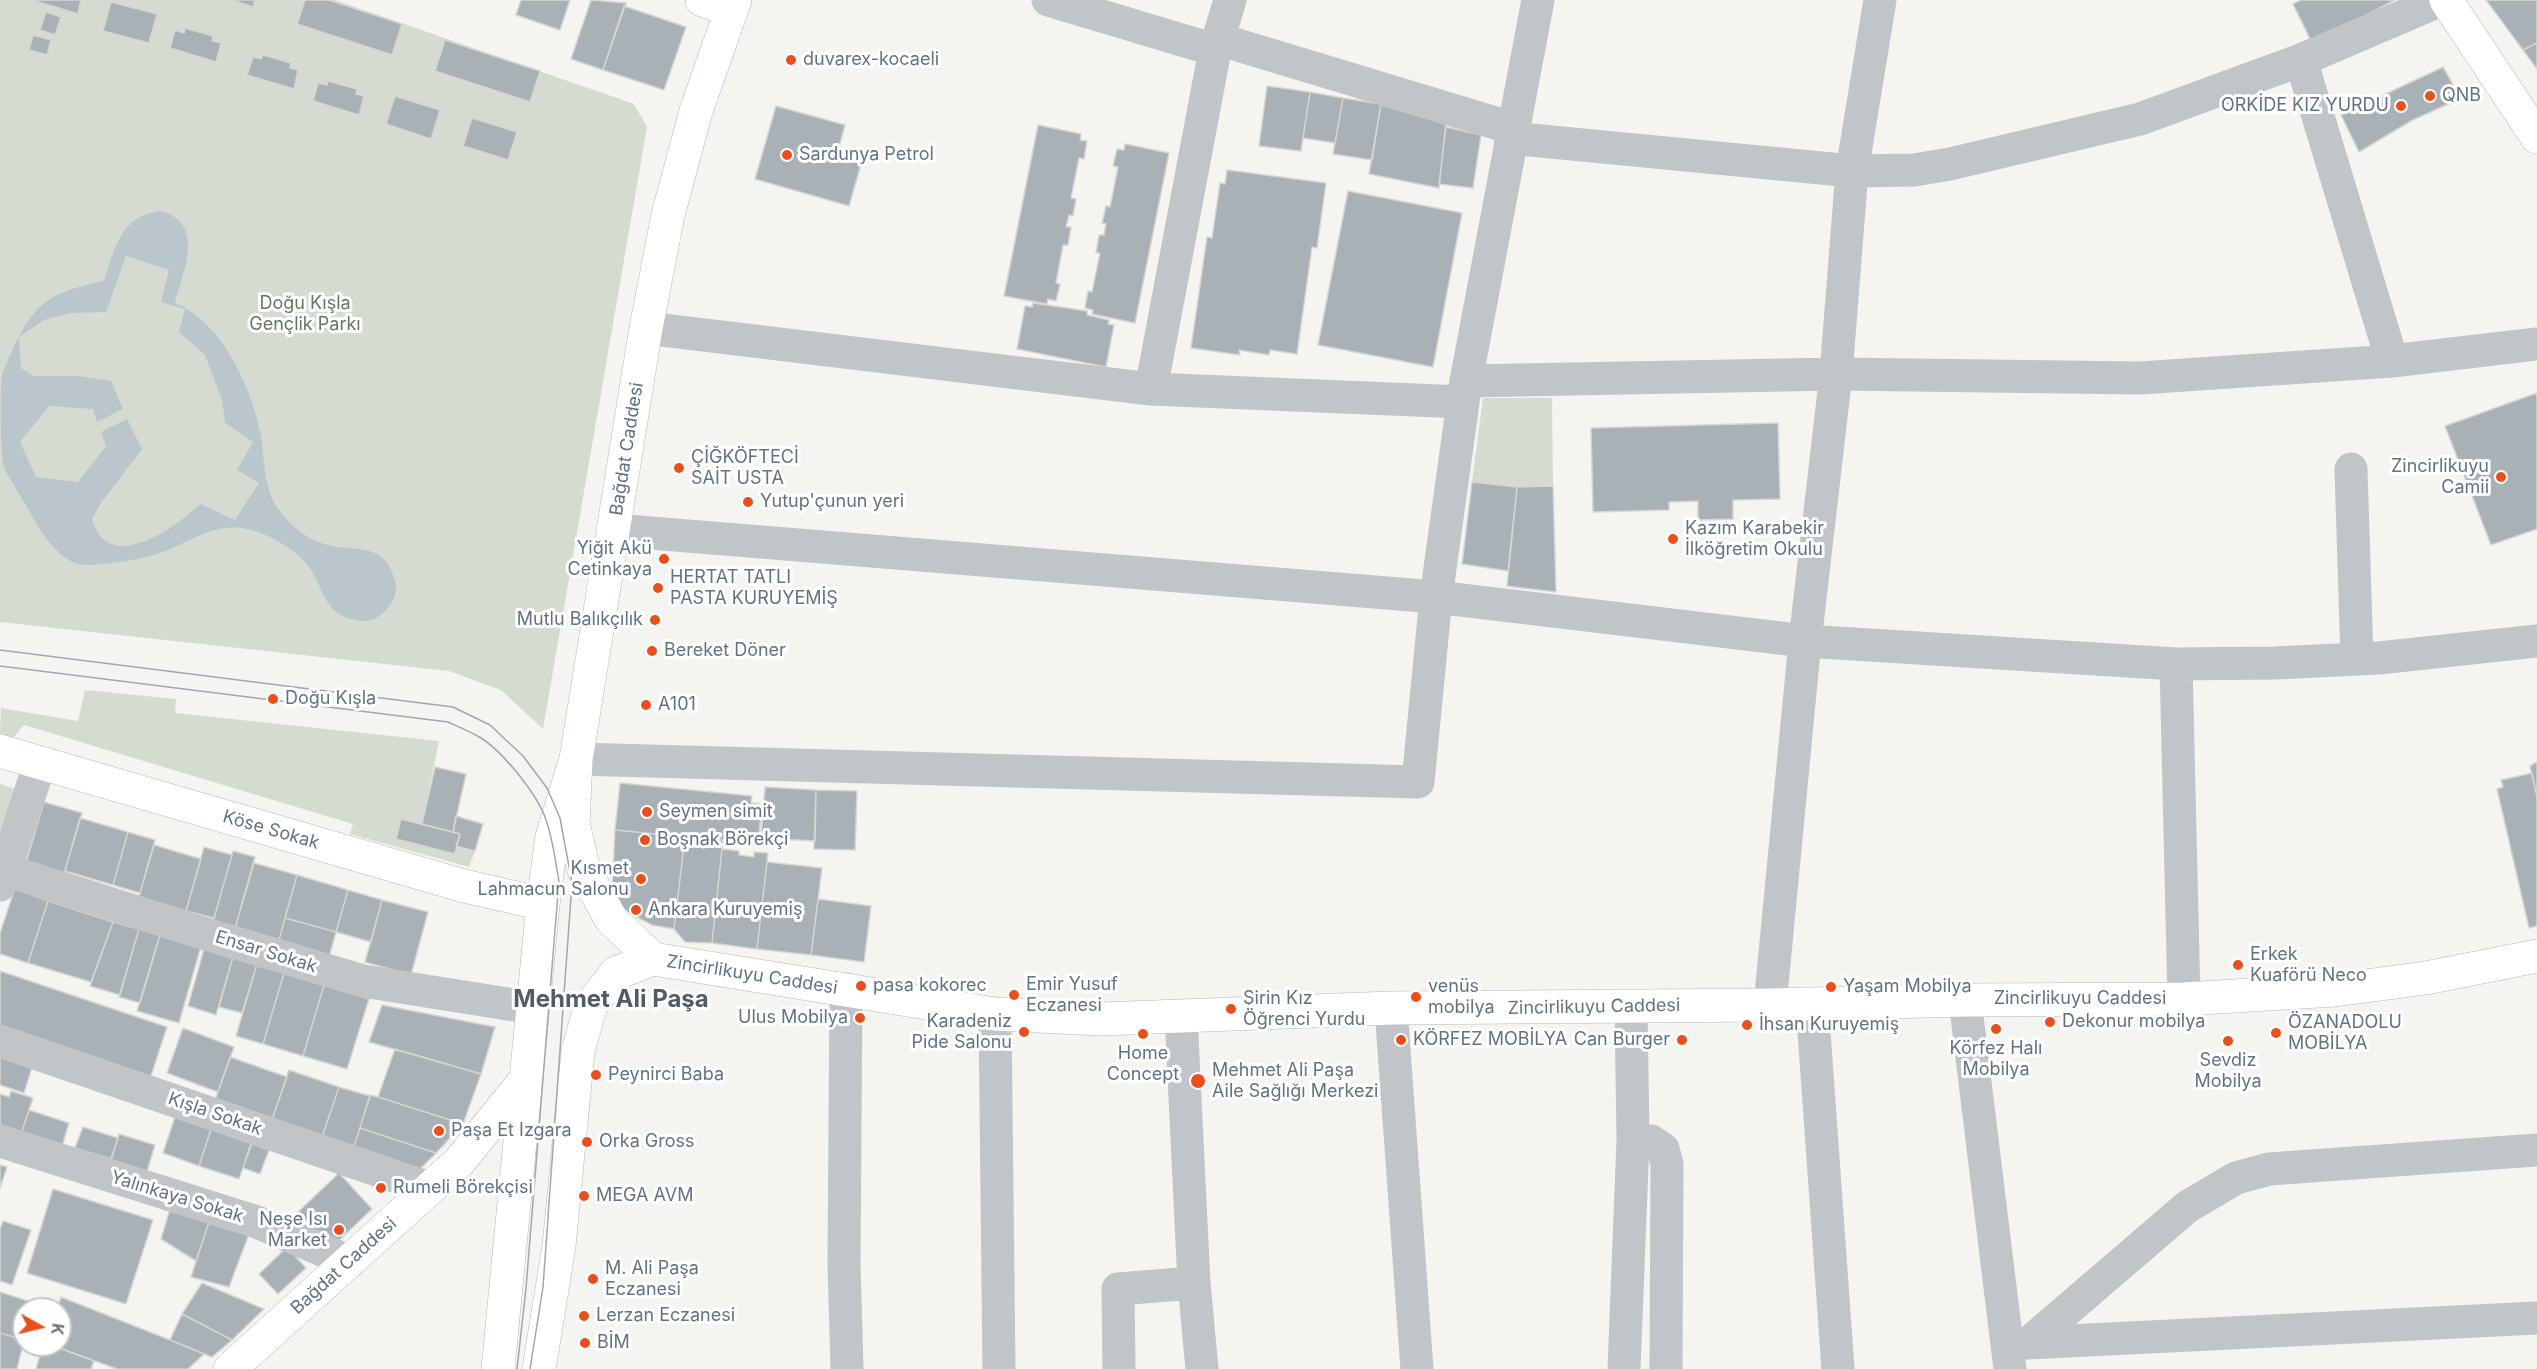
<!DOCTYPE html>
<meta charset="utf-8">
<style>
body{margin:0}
#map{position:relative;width:2537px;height:1369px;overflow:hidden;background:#f4f4f0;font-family:Inter,sans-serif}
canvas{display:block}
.north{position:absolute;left:12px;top:1297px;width:60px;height:60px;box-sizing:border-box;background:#fff;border:2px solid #c0c7cd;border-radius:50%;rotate:98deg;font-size:16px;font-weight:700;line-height:24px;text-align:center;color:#627382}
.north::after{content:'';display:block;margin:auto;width:21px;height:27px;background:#ea4e1a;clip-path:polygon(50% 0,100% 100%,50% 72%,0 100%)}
</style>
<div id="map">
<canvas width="2537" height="1369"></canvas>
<div class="north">K</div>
</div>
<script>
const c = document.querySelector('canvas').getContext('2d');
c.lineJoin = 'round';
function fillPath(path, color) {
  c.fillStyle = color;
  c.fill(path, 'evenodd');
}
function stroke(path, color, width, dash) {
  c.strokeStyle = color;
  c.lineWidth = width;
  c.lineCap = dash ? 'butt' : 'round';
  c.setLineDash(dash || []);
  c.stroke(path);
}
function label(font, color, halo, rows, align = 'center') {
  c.font = font + ' Inter,sans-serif';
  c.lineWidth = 6;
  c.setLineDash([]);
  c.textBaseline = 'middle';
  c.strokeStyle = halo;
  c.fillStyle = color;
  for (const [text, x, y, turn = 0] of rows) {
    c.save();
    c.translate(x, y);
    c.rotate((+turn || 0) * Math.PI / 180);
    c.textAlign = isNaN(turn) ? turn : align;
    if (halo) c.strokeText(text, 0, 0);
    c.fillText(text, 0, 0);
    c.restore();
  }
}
fillPath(new Path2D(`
 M0,0H335L634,104L647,127L543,729L501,690L449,671L0,622Z
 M1483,398H1552L1553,486L1517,487L1472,482Z
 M85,690L176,699L175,713L439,741L422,824L401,819L396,839L455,854L456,846L475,851L469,867L350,834L353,824L24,725L13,738L0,733L1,708L78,721Z
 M0,784L18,790L0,844Z`), '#d5dbd1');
fillPath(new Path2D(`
 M159,211C207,221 183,272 175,303C220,321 249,382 259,427C266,455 261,486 279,510C291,526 304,537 324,544C347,552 377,542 390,568C395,579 399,588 393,600C387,612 375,622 361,621C318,616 327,583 302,559C292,549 276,539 263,534C220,516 198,539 160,553C142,559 122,562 103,564C95,565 82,566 75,563C48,552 32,514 18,492C14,484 7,475 4,467C0,450 0,393 2,375C5,366 9,358 13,349C35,301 52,292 104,281C115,248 120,217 159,211ZM126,256L169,270L161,302L185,309L179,332L205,355L222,400L225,423L253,442L237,470L259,483L235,520L200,504C176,528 107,576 92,519L101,503L142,449L127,419L101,432L106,446L78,482L36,477L20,442L49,406L93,409L97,422L123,409L111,381L78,376H33L21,368L19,337L44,320L70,313L106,312Z`), '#bac6cb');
const building = new Path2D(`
 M32,0H81L78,14Z
 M232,0H255L253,7Z
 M305,0H329L402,24L392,55L297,24Z
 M521,0H570L560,30L516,15Z
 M591,0L626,3L603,70L571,59Z
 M2301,0H2395L2312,43L2293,4Z
 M2486,0H2537V43L2523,50Z
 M111,2L157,14L149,43L103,31Z
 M624,6L686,27L664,90L603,70Z
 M46,12L61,17L55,35L40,30Z
 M185,28L213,36L212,41L221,43L216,62L170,48L175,30L184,33Z
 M33,35L51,40L47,55L29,50Z
 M445,40L540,71L530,102L435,71Z
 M2537,43V69L2523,50Z
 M263,55L291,63L290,68L298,70L294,89L247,75L253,57L261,59Z
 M2443,67L2461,98L2411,121L2359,152L2341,115Z
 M328,81L357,89L356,94L364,96L359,115L313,101L318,83L327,85Z
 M1267,86L1310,92L1301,151L1259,146Z
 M1310,92L1343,98L1335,143L1303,138Z
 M395,96L440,110L431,139L386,124Z
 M1343,98L1381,104L1372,160L1333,154Z
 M1381,104L1446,123L1439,188L1369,174Z
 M776,106L845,125L839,147L864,154L849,206L755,179Z
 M472,118L517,132L508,160L463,146Z
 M1038,125L1081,134L1080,140L1087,141L1084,159L1079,158L1071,198L1076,199L1073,216L1069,215L1066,227H1071L1068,245H1063L1056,283L1060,284L1056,301L1048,299L1047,304L1004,296Z
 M1446,127L1481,135L1473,188L1439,184Z
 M1125,144L1169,153L1135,323L1092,314L1093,310L1085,308L1088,291L1092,292L1100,253H1096L1099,235H1104L1106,224L1102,223L1106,206L1110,207L1118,167L1113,166L1117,149L1124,150Z
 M1227,170L1326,183L1317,248L1312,247L1297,354L1270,350L1269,355L1239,350L1240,355L1191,348L1207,237L1212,238L1220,183L1225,184Z
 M1348,191L1462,213L1433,367L1318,345Z
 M1033,303L1087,311V315L1109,320L1108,324L1114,325L1106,367L1017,349L1025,306L1032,307Z
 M2537,393V529L2491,545L2445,426Z
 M1778,423L1780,499L1733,500V519L1698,520V501L1669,502V510L1593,512L1591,428Z
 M1472,482L1517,487L1508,571L1462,564Z
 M1553,486L1556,592L1507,586L1517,487Z
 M2537,762V797L2530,766Z
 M435,767L466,774L453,832L422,824Z
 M2532,773L2537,797V926L2529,928L2497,789L2503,787L2501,780Z
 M620,783L752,796L751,803L762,804L758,844L615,830Z
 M765,787L816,790L815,841L761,838Z
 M816,790L857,791L855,850L814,849Z
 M44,802L82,813L63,877L25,866Z
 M456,816L483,824L475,851L456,846L460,834L453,832Z
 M80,818L128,832L113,885L65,871Z
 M401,819L460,834L455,854L396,839Z
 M615,830L685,837L674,929L652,925L625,911L612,891Z
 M128,832L155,840L140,893L113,885Z
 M685,837L723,840L712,943L685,942L674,929Z
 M154,845L201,859L186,911L139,897Z
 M204,847L232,855L214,918L186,911Z
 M722,849L739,851V855L754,857V852L768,853L757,949L712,943Z
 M233,851L255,857L234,932L212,926Z
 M767,862L822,868L811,955L757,949Z
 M254,863L297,875L278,944L234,932Z
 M297,875L348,890L336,932L285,918Z
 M15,888L48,901L28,963L0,954V933Z
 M348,890L382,900L371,942L336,932Z
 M818,899L871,906L864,962L811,955Z
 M382,900L428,912L411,975L365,962Z
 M48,901L113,922L91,982L28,963Z
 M285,918L336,932L327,964L276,951Z
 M113,922L139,929L120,995L90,986Z
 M139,929L160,935L140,1003L119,997Z
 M161,931L202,943L179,1023L137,1011Z
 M204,949L233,957L216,1015L188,1006Z
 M233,957L257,964L242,1013L219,1007Z
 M257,964L284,973L263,1044L236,1036Z
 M0,971L167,1027L148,1085L0,1036Z
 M284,973L324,985L303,1056L263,1044Z
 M324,985L369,999L347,1069L303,1056Z
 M382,1005L495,1027L481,1074L369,1042Z
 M183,1028L234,1047L218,1092L167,1073Z
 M0,1047L35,1058L24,1093L0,1085Z
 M395,1049L481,1074L463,1124L378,1097Z
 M230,1057L287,1077L270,1125L213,1106Z
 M289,1070L339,1087L320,1143L270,1125Z
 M339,1087L370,1096L352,1153L320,1143Z
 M11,1091L33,1098L20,1137L0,1131V1094L9,1097Z
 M370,1095L378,1097L463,1124L436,1153L360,1128Z
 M29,1110L69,1123L61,1150L20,1137Z
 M176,1114L212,1126L199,1166L163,1153Z
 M212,1126L253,1140L239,1179L199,1166Z
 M83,1127L118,1138L111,1159L75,1148Z
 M360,1128L436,1153L414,1175L352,1153Z
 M119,1134L155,1145L145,1178L109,1167Z
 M251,1143L269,1150L260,1174L243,1168Z
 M0,1165L7,1167L0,1188Z
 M339,1173L372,1209L331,1248L298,1212Z
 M53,1189L153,1220L126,1304L27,1273Z
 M170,1209L209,1222L196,1261L161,1239Z
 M3,1221L31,1230L12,1285L0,1281V1229Z
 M209,1222L249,1234L229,1287L191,1277Z
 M287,1247L306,1268L278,1294L259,1274Z
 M202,1283L264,1309L232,1340L182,1314Z
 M0,1292L47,1307L24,1309V1340L0,1333Z
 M61,1297L170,1340L204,1354L188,1369H117L51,1345H60V1309H57Z
 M182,1314L232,1340L212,1357L170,1340Z
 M0,1333L24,1340L17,1369H0Z
 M43,1345H51L94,1361L91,1369H36Z`);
fillPath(building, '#a9b1b7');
stroke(building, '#d5d5d3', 1.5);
const major = new Path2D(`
 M702,0L731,10
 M2446,0L2537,137
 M0,751L464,886L543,904
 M576,759L573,823L584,870L611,919L653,959L995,1014L1102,1019L1391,1008L1770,1005L1965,1000L2184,999L2335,990L2426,978L2537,956
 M230,1369L459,1162L526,1079
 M498,1369L543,904L552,837L576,759L646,328L668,215L696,111L735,0
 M539,1369L559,1246L578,1051L591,1005L616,973L653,959`);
stroke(major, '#b4b8bc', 34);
stroke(new Path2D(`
 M1048,0L1215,50
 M1218,39L1512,128
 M2301,60L2392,361
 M1510,138L1852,171L1914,170L1950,164L2140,119L2301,60L2441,0
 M646,328L1151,389L1463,402
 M1466,381L1836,374L2140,378L2392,361L2537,344
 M1151,389L1215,50L1230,0
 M2351,469L2357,659
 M614,530L1436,597L1805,641L2176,664L2276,663L2379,658L2537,641
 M2176,664L2184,999
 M576,759L1418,782L1436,597L1466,381L1538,0
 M5,870L196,931L363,981L533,1008
 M0,885L40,763
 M846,989L844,1264L847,1369
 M1965,1000L2010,1369
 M1812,1004L1838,1369
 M1770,1005L1805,641L1836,374L1852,171L1880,0
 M1391,1008L1417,1369
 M995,1014L999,1369
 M1181,1016L1194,1283L1202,1369
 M0,1041L429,1188
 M1633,1140L1651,1141L1663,1149L1667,1164L1666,1369
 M0,1141L257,1222L350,1262
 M2031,1341L2187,1207L2236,1178L2269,1169L2537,1150
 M2007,1344L2537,1318
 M1119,1369L1118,1289L1194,1283
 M1624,1369L1633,1140L1631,1006`), '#c1c5c8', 33);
stroke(major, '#fff', 33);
stroke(new Path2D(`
 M0,650L453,707L490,725L523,756L547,788L560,818L572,883L543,1287L530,1369
 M0,666L448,722C459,727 471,732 481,738C503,752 536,793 545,817C553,838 555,860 559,881L526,1288L517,1369`), '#a1a7ad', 1.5);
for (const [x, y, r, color] of [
 [791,60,6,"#ea4e1a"],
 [2430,96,6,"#ea4e1a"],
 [2401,106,6,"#ea4e1a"],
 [787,155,6,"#ea4e1a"],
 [679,468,6,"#ea4e1a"],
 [2501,477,6,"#ea4e1a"],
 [748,502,6,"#ea4e1a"],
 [1673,539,6,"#ea4e1a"],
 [664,559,6,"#ea4e1a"],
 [658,588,6,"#ea4e1a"],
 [655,620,6,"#ea4e1a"],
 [652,651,6,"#ea4e1a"],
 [273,699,6,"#ea4e1a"],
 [646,705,6,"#ea4e1a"],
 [647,812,6,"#ea4e1a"],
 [645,840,6,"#ea4e1a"],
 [641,879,6,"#ea4e1a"],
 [636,910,6,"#ea4e1a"],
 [2238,965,6,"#ea4e1a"],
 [861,986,6,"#ea4e1a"],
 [1831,987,6,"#ea4e1a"],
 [1014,995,6,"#ea4e1a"],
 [1416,997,6,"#ea4e1a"],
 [1231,1009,6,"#ea4e1a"],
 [860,1018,6,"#ea4e1a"],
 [2050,1022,6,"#ea4e1a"],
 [1747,1025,6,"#ea4e1a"],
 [1996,1029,6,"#ea4e1a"],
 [1024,1032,6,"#ea4e1a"],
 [2276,1033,6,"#ea4e1a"],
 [1143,1034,6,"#ea4e1a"],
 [1401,1040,6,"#ea4e1a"],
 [1682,1040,6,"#ea4e1a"],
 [2228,1041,6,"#ea4e1a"],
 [596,1075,6,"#ea4e1a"],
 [1198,1081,8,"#ea4e1a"],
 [439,1131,6,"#ea4e1a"],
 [587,1142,6,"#ea4e1a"],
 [381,1188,6,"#ea4e1a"],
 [584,1196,6,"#ea4e1a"],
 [339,1230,6,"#ea4e1a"],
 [593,1279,6,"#ea4e1a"],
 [584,1316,6,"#ea4e1a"],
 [585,1343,6,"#ea4e1a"]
]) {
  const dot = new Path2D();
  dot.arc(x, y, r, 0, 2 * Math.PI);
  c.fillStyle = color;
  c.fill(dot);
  stroke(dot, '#fff', 2);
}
label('18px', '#627382', '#fff', [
 ["duvarex-kocaeli",803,60],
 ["QNB",2442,96],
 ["ORKİDE KIZ YURDU",2389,106,"right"],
 ["Sardunya Petrol",799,155],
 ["ÇİĞKÖFTECİ",691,458],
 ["SAİT USTA",691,479],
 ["Zincirlikuyu",2489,467,"right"],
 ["Camii",2489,488,"right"],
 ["Yutup'çunun yeri",760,502],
 ["Kazım Karabekir",1685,529],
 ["İlköğretim Okulu",1685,550],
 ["Yiğit Akü",652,549,"right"],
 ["Cetinkaya",652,570,"right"],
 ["HERTAT TATLI",670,578],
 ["PASTA KURUYEMİŞ",670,599],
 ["Mutlu Balıkçılık",643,620,"right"],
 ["Bereket Döner",664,651],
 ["Doğu Kışla",285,699],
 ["A101",658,705],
 ["Seymen simit",659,812],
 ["Boşnak Börekçi",657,840],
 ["Kısmet",629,869,"right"],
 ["Lahmacun Salonu",629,890,"right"],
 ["Ankara Kuruyemiş",648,910],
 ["Erkek",2250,955],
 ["Kuaförü Neco",2250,976],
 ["Emir Yusuf",1026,985],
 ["Eczanesi",1026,1006],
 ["pasa kokorec",873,986],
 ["venüs",1428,987],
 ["mobilya",1428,1008],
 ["Yaşam Mobilya",1843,987],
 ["Şirin Kız",1243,999],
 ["Öğrenci Yurdu",1243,1020],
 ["Ulus Mobilya",848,1018,"right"],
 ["Karadeniz",1012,1022,"right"],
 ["Pide Salonu",1012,1043,"right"],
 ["Dekonur mobilya",2062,1022],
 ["ÖZANADOLU",2288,1023],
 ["MOBİLYA",2288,1044],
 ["İhsan Kuruyemiş",1759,1025],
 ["KÖRFEZ MOBİLYA",1413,1040],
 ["Can Burger",1670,1040,"right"],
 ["Körfez Halı",1996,1049,"center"],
 ["Mobilya",1996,1070,"center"],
 ["Home",1143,1054,"center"],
 ["Concept",1143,1075,"center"],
 ["Sevdiz",2228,1061,"center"],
 ["Mobilya",2228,1082,"center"],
 ["Mehmet Ali Paşa",1212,1071],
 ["Aile Sağlığı Merkezi",1212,1092],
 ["Peynirci Baba",608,1075],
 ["Paşa Et Izgara",451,1131],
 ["Orka Gross",599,1142],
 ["Rumeli Börekçisi",393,1188],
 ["MEGA AVM",596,1196],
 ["Neşe Isı",327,1220,"right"],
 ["Market",327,1241,"right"],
 ["M. Ali Paşa",605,1269],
 ["Eczanesi",605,1290],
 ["Lerzan Eczanesi",596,1316],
 ["BİM",597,1343]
], 'left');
label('18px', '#657961', '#fff', [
 ["Doğu Kışla",305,304],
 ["Gençlik Parkı",305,325]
]);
label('18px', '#627382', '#fff', [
 ["Bağdat Caddesi",627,449,-81],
 ["Köse Sokak",271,830,16],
 ["Ensar Sokak",266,952,17],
 ["Zincirlikuyu Caddesi",752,975,9],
 ["Zincirlikuyu Caddesi",2080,999],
 ["Zincirlikuyu Caddesi",1594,1007,-1],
 ["Kışla Sokak",215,1114,19],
 ["Yalınkaya Sokak",177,1197,17],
 ["Bağdat Caddesi",344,1266,-42]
]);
label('bold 24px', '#505c67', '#fff', [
 ["Mehmet Ali Paşa",611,1000]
]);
</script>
